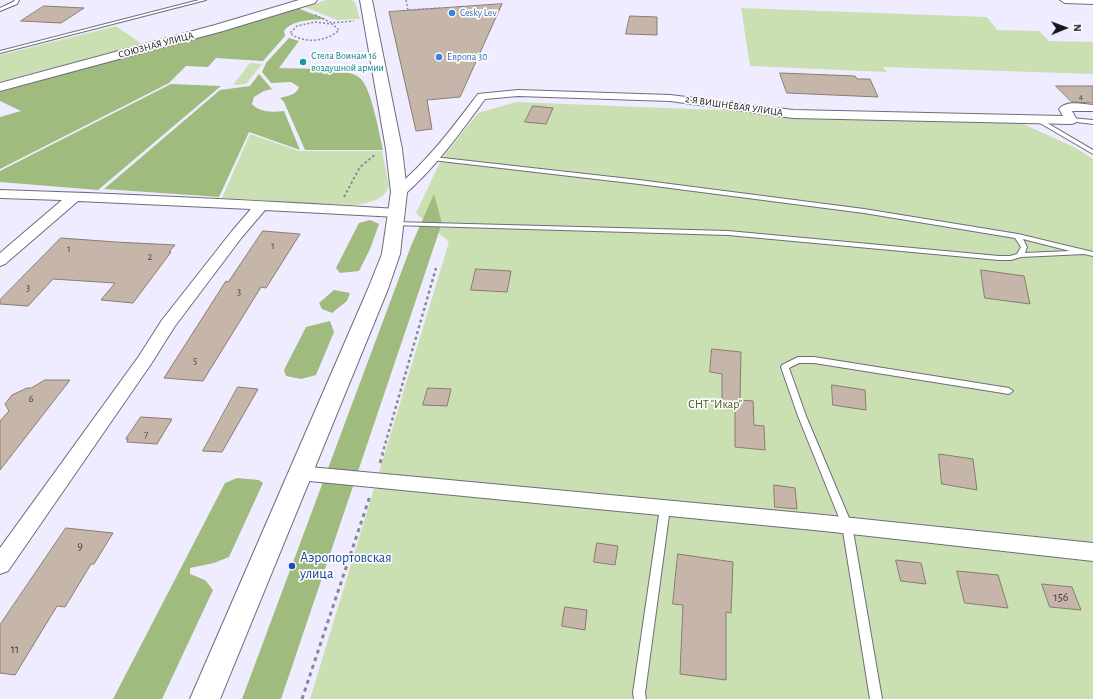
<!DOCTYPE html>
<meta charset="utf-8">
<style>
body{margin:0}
#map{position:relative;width:1093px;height:699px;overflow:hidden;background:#efecff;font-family:"Alegreya Sans",sans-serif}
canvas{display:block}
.north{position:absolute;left:1045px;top:8px;width:40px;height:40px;-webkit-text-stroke:3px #fcfcfc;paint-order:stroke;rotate:89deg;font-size:11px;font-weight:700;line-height:16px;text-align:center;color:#16151b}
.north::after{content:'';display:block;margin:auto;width:14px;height:18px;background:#16151b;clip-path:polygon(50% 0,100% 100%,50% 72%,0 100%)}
</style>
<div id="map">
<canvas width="1093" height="699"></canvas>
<div class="north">N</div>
</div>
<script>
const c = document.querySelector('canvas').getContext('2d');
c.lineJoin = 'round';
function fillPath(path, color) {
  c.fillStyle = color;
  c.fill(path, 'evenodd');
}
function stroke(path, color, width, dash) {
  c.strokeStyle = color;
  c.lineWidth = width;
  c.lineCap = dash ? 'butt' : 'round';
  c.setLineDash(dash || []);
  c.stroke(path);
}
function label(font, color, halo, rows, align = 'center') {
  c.font = font + ' "Alegreya Sans",sans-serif';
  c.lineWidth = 3.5;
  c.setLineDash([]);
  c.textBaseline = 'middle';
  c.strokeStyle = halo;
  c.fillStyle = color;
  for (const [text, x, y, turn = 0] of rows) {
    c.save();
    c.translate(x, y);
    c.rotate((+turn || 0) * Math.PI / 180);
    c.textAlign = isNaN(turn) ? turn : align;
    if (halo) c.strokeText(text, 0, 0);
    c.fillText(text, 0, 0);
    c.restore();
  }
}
fillPath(new Path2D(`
 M326,0H352L355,2L360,19L337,20L305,7Z
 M741,8L987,17L997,30L1039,31L1049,41L1093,42V74L883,67L887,72L750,66Z
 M116,26L142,44L0,82V55Z
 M250,63L262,64L246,84L233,85Z
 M516,102L1019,122L1076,148L1093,159V699H310L449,242L416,213L441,160L478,113Z
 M250,134L299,151H382L389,186C384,202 365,203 351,206L222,198Z`), '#cae0b2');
fillPath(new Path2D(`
 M297,8L326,19C313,20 293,19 284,31L285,36L263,61L216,58L208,67L186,66L169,83L0,169V117L21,111L0,101V92Z
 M289,38L299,41L279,68C296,69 351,67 361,79C372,91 379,133 383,150H305L284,102L280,98C287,96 297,95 299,87L291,82L271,83L262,72L266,63Z
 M259,74L272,89L264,91L254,97L252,104C260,113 273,112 284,111L300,150L249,132L219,197L104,189L220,90L250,86Z
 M171,84L221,86L98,190L0,182V171Z
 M434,194L442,223L281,699H242L411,246Z
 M370,220L379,224L370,249L359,271L340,273L336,268L359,223Z
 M334,290L350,293L347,301L332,313L322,309L319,303Z
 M330,321L334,332L316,375L301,379L286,376L284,370L306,327Z
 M237,478L259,480L263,483L229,557L214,563L190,568V574L205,580L213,590L162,699H113L225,483Z`), '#9fbb7e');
const building = new Path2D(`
 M502,4L460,97L427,100L432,129L416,131L389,12Z
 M44,6L84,8L61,23L21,21Z
 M630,16L657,17V35L626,34Z
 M780,73L855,76L857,79H870L878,97L787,93Z
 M1056,86H1093V103L1072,102Z
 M533,106L553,108L546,124L525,122Z
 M263,231L300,234L266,288L261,287L203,381L164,378L226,281L228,282Z
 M61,238L116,242L175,245L169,252H171L133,303L101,300L115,283L53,279L28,306L0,304V300Z
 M476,269L511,271L507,292L471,290Z
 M981,270L1024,276L1030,304L985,298Z
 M712,349L741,352L740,400L753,401L754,425L764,426L765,450L735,447V410L722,409V374L710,372Z
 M45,380H70L0,470V421L9,411L5,404L12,395L27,388H31Z
 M832,385L865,390L866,410L833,405Z
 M238,387L258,389L222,452L203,451Z
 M428,388L451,389L447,406L423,405Z
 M141,417L172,419L157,444L127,442L128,439H126Z
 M939,454L973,459L977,490L942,484Z
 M774,485L795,488L797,509L775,507Z
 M66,528L113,533L94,564H91L65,607L57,606L15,675L0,673V625Z
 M597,543L618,546L615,565L594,562Z
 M678,554L733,562L731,613L726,612V680L680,674L683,605L673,604Z
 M896,560L921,563L926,584L901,581Z
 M957,571L998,575L1008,608L965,603Z
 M1042,584L1072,587L1081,610L1050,607Z
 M565,607L587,610L585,630L562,626Z`);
fillPath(building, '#c6b6aa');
stroke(building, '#8a7b70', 1);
const service = new Path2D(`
 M15,0H19L17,4L0,11V8L13,2Z
 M199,0H206L0,53V51Z
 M1033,117H1037L1093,150V154L1033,119Z
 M1071,118L1093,120V124L1069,121L1068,120Z
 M434,157L639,180L864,209L1018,234L1093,252V256L1084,254L1021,257L1011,260H999L728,235L393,225L392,224L395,222L728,231L999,256H1010L1017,254L1021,247L1015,238L864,213L639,184L432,160V158ZM1023,239L1070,251L1025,253L1027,247Z
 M798,357H814L1009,388L1013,391L1009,394L814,363H799L789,368L806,416L852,525L882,699H870L842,525L798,416L781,367L782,365Z
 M665,504L668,505L670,508L645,693L646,699H634L633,693L660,508L662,505Z`);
const minor = new Path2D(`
 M1060,0H1093V4L1065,3Z
 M518,90L670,95L793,110L1063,116L1059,109C1066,100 1083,104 1093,105V111H1072L1077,120L1075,123L1071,124L793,118L670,101L518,96L485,99C460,133 436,167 404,195H394L392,192L394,189C427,162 452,128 478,94Z
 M0,190C132,194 265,201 397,209L402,210L404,213L402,216L397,217L265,210L242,237L175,326L151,364L8,571L0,574V548L139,356L162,320L232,231L251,209L78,201L5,264L0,266V253L62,200L0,198Z
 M299,466L824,515L1093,543V561L824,531L299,480L292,478L289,473L292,468Z`);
const tertiary = new Path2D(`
 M360,0H372L402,149L407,192L400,254L388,289L220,699H190L368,289L382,254L391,192L386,149Z`);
const primary = new Path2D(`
 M299,0H317L315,3L223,31L0,91V83L215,25Z`);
stroke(service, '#6f6c7d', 2);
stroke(minor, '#6f6c7d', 2);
stroke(tertiary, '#6f6c7d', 2);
stroke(primary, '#6f6c7d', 2);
stroke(new Path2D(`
 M406,0L408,10L441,8
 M315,15L332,23L354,21
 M315,22L332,24L339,30C327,42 303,44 290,33L297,26Z`), '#8a8895', 1.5, [2, 2]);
stroke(new Path2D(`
 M344,197L360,167L376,154`), '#8a8895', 2, [2.5, 2.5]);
stroke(new Path2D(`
 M382,455L436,268`), '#8a8895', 2.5, [3, 3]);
stroke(new Path2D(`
 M380,463L383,454
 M302,699L370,496`), '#8a8895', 3, [4, 4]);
fillPath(service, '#fff');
fillPath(minor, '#fff');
fillPath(tertiary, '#fff');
fillPath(primary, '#fff');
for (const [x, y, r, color] of [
 [452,13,4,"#3f7fe0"],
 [439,57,4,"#3f7fe0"],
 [303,62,4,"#0f9aa8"],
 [292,566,4,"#1a4fb4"]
]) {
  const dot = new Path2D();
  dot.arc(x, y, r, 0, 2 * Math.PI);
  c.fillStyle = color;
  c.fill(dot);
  stroke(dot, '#fcfcfc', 1.5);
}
label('9px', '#423d3f', null, [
 ["4",1081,96]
]);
label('10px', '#366cbe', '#fcfcfc', [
 ["Cesky Lev",460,13],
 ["Европа 30",447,57]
], 'left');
label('10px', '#16151b', '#fcfcfc', [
 ["СОЮЗНАЯ УЛИЦА",156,45,-15],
 ["2-Я ВИШНЁВАЯ УЛИЦА",734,106,8]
]);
label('10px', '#0d838f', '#fcfcfc', [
 ["Стела Воинам 16",311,56],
 ["воздушной армии",311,68]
], 'left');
label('10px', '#423d3f', null, [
 ["1",273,246],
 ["1",69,249],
 ["2",150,257],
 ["3",28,288],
 ["3",239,292],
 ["5",195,361],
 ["6",31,399],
 ["7",146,435]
]);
label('12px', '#425b1b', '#fcfcfc', [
 ["СНТ \"Икар\"",715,404]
]);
label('12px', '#423d3f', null, [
 ["9",80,546],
 ["156",1061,597],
 ["11",15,649]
]);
label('14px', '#164399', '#fcfcfc', [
 ["Аэропортовская",300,558],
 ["улица",300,574]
], 'left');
</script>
